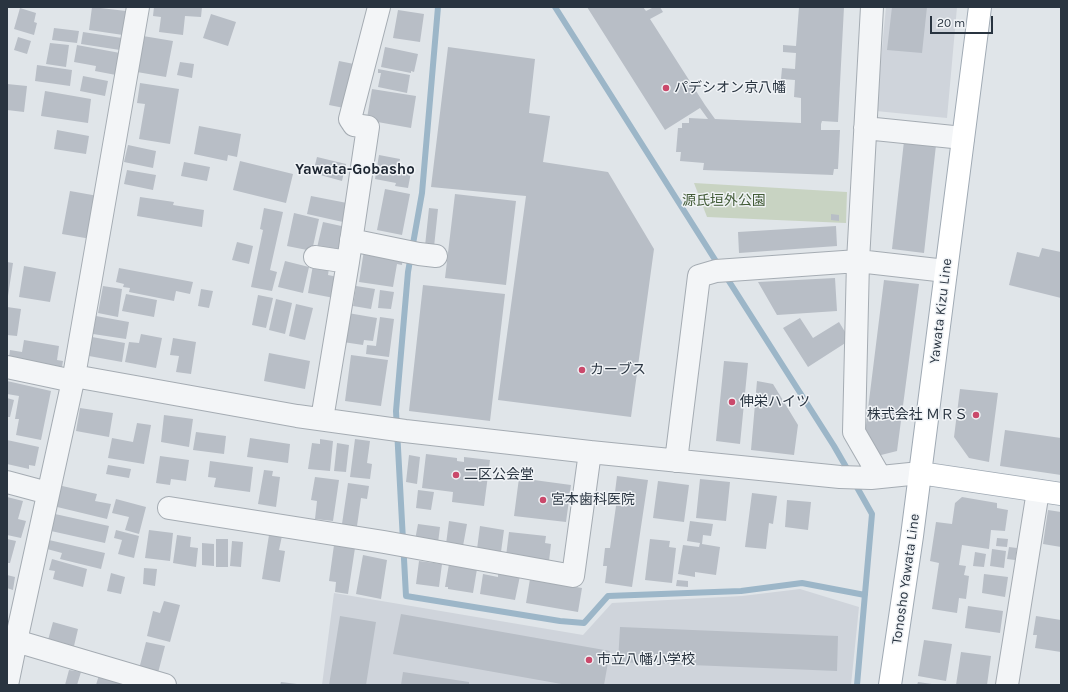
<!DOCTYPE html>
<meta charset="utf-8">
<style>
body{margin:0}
#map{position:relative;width:1068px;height:692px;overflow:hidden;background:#e0e5e9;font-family:Karla,sans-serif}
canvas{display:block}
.frame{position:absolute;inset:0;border:8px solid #293440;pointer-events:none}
.scale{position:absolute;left:930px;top:16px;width:63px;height:18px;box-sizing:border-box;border:2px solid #293440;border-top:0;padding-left:5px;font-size:12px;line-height:14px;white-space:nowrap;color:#293440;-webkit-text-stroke:3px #f0f3f6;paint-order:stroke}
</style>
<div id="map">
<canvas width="1068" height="692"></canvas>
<div class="frame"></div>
<div class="scale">20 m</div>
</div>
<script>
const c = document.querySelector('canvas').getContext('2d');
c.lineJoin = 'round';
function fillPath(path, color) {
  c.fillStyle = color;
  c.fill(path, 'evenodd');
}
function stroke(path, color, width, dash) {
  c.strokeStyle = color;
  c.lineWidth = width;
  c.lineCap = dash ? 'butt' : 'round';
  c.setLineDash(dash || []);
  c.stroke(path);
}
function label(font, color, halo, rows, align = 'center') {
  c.font = font + ' Karla,"Noto Sans JP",sans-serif';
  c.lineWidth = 3;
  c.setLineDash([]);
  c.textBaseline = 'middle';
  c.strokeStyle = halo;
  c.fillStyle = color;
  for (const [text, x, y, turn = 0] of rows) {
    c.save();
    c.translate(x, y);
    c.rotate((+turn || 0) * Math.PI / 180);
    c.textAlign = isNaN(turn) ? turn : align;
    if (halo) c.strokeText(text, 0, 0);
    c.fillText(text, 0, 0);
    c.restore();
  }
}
fillPath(new Path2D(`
 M886,7H957L947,118L876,111Z
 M800,589L859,607L851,685H322L334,593L583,635L612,603L742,596Z`), '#cfd4db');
fillPath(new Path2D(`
 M694,183L847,192L846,223L707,217Z`), '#c8d3c2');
stroke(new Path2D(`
 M438,7L422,193L408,272L396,411L406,596L560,621L584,623L608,596L741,591L802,583L865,595
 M555,7L719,266
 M725,275L834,446L849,472
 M854,482L872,514L857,685`), '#9cb6c8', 6);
fillPath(new Path2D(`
 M92,7L126,11L123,35L89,30Z
 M154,7H202L201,17L185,16L183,35L159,32L161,17L153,16Z
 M587,7H643L646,11L654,7H660L663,12L650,19L705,105L715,119L801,123V98L794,97L795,80L781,79L782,68L795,69L796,53L783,52V45L796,46L799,7H844L838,122L822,121L821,124V130H840L838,169H834L833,175L703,170L704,163L680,161L681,152H676L678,128H682V123H689V118L708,119L700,108L665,130Z
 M892,7H927L922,53L887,50Z
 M20,8L36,13L34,22L37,23L34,35L14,29Z
 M398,10L424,14L420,42L393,38Z
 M211,14L236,22L228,46L203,38Z
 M54,28L79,31L77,43L52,40Z
 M83,32L122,38L120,50L81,44Z
 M143,36L173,41L166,77L137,72Z
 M18,37L31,41L27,54L14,50Z
 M50,43L69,45L66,67L46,64Z
 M77,45L120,53L116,75L95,71L96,66L74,62Z
 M385,47L418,54L414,72L411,71V73L381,67Z
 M448,47L535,59L529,113L550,116L543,162L608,172L654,249L631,417L498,400L526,196L431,187Z
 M339,61L354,64L344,108L329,105Z
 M180,62L194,64L192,78L177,75Z
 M37,65L72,70L70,86L35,81Z
 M378,69L410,75L407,93L378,87L381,73H378Z
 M83,76L108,81L105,96L80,91Z
 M140,83L179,89L170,144L139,139L145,104L137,103Z
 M7,84L27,86L24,112L7,110Z
 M372,89L416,96L411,128L372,121L367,118Z
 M45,91L91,99L88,123L41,116Z
 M199,126L241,134L237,157L228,155L227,161L194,154Z
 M57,130L89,136L86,154L54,149Z
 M904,141L936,145L924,253L892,249Z
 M128,145L156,151L153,168L124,162Z
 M379,155L400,159L399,165L412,167L408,188L395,186L396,183L375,179Z
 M317,157L346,164L342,181L313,173Z
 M240,161L293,174L286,203L233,190Z
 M184,162L210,167L207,181L181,176Z
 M127,170L156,175L153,190L124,184Z
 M385,189L410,194L402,235L377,230Z
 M70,191L98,196L91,239L62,234Z
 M455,194L516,201L506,285L445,278Z
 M311,196L347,203L343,222L307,214Z
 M140,197L174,202L173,205L204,210L202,227L137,216Z
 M264,208L283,212L270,270L277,272L272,291L251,287L263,230L260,229Z
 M429,208L438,209L434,247L425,246Z
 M294,213L319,219L312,251L287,246Z
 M831,214L839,215V221L831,220Z
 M323,222L346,227L339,257L316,252Z
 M836,226L837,246L739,253L738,232Z
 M237,242L253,246L249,264L232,260Z
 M1042,248L1061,252V298L1009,285L1017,252L1039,257Z
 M364,250L403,256L402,265L397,264L393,287L359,282Z
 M285,261L309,267L303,293L278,287Z
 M7,262L13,263L8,296H7Z
 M313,265L329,268L328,275L338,277L334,298L308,293Z
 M24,266L56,272L50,302L19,297Z
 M119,268L193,282L190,294L176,291L174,301L129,292L130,288L123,287L124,284L116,282Z
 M835,278L837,311L777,315L758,282Z
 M884,280L919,284L897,451L873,457L864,441Z
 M423,285L505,294L490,421L409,411Z
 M103,286L122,289L118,317L98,313Z
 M356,286L375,289L371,309L353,306Z
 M201,289L213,291L209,308L198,306Z
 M380,290L394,292L391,309L378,308Z
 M126,294L157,300L154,317L122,311Z
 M258,295L273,298L266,328L252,325Z
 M276,299L292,303L285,334L269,330Z
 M296,304L313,308L305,340L289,336Z
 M7,307L21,309L17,336L7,335Z
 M348,313L377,318L373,341L364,340L363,345L343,342Z
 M96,316L129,322L126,339L93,334Z
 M380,317L394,319L389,357L366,354L367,345L376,346Z
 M800,318L813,338L839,322L850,340L808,367L783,328Z
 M141,334L162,338L156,368L125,362L129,342L139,343Z
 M92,337L125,343L122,362L89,356Z
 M173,338L196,342L191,374L176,372L179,356L170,355Z
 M24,340L59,346L57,360L63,361L62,367L9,358L10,350L22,352Z
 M269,353L310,361L305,389L264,381Z
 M351,355L388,360L381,406L345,401Z
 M724,361L748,363L740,444L716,441Z
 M7,381L51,391L41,440L16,435L19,419H15L19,396L7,394Z
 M757,381L773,384L798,425L794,455L751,450Z
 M960,389L998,393L989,462L969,458L954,437Z
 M7,398L14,400L10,417H7Z
 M80,408L113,413L109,437L76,431Z
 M164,415L193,419L189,447L161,442Z
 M137,423L151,425L144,464L108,458L112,438L133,442Z
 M1005,430L1061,438V475L1000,466Z
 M196,432L226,436L224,454L193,450Z
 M250,438L290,444L288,463L247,457Z
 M320,439L333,441L330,471L308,469L312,443L320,444Z
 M355,439L370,441L367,463L372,464L370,479L350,477Z
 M7,440L39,447L35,466L29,465V469L7,464Z
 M337,443L349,445L346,472L334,471Z
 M426,454L457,458V461L464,462V457L490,460L484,506L452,502L453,492L422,488Z
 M409,455L420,457L417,484L406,482Z
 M160,456L189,460L186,481L171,479L170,485L156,483Z
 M210,461L253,467L250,492L214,487L216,478L208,477Z
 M108,465L131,469L129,478L106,474Z
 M264,470L273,471L272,476L280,477L276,507L258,504Z
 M617,476L648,480L632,587L605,583L607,566H603L605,548H610L618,492H615Z
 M315,477L339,480L333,521L315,519L317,501L311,500Z
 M519,478L571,485L566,522L514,516Z
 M700,479L730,482L726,521L696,518Z
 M658,481L689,485L684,522L653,518Z
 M348,483L369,486L367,499L361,498L357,526L342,524Z
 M58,485L97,494L95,501L111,504L107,519L53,506Z
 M418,490L434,492L431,510L416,508Z
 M752,493L777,496L773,524L769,523L766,549L745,547Z
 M7,497L23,501L18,519L26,521L21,538L7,535Z
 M962,497L997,503V508L1008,510L1005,531L991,530L989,549L962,545L959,565L966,566L964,575L969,576L966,599L959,598L957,613L932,609L939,563L930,561L936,522L952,524L955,503Z
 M116,499L146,507L139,534L125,530L129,517L112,513Z
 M787,500L811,502L808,530L785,527Z
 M1048,510L1061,512V547L1043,544Z
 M55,514L109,526L105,543L51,531Z
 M449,521L467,524L463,546L446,544Z
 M690,521L713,524L711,536L703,535L702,544L720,547L716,575L695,572V577L678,574L683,545L699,547L700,543L687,541Z
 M418,524L440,527L438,543L415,540Z
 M480,526L504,530L501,552L477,549Z
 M116,530L139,536L134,558L118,554L122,540L114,538Z
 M149,530L173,533L170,561L145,558Z
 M509,532L546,536L545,543L551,544L549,561L506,556Z
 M177,535L191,537L190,547L198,548L196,567L173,563Z
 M269,535L282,536L279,550L285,551L280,582L262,579Z
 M997,538L1008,539L1007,547L996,546Z
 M7,539L16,541L10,563H7Z
 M216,539H228V567H216Z
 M650,539L670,541L669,547L676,548L672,583L645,580Z
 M49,540L105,553L101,569L60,559L62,553L47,549Z
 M232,541L243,542L241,567L230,566Z
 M202,543L214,544V566L202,565Z
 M334,545L355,548L348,594L335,592L336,582L329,581Z
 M1009,547L1017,548L1015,560L1007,559Z
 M992,549L1006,551L1004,568L990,566Z
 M975,552L986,554L984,567L973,566Z
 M363,555L387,560L381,599L356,594Z
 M52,559L87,569L83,587L53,579L55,571L49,570Z
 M419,561L442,564L439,587L416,584Z
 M449,564L477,569L473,593L448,589V587H445Z
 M144,568L157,569L155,586L143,584Z
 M498,572L520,576L515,600L480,594L483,574L498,577Z
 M111,573L125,577L121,594L107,591Z
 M984,574L1008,577L1005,597L982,593Z
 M7,575L15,577L13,590L7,588Z
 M530,579L582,588L578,612L526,603Z
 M677,580L688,581V587L676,586Z
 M164,601L180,605L170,642L147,636L153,611L160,613Z
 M968,606L1003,611L1000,633L965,628Z
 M401,614L610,651L604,685H567L393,654Z
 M340,616L376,622L366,685H329Z
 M1036,616L1061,620V652L1035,648L1037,635H1033Z
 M53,622L78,629L74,646L48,640Z
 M620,627L838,636L837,671L618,662Z
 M924,640L952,644L946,681L918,676Z
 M146,642L165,646L158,673L139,669Z
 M961,652L991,656L987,685H956Z
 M69,670L81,672L77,685H65Z
 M403,672L469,682V685H401Z
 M99,675L125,681L124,685H96Z
 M281,682L297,684V685H280Z
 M918,682L932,684V685H917Z`), '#b8bec6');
const minor = new Path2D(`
 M872,7L858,261L946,271
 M865,128L963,138
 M351,240L419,254L436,256
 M315,257L348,262
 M7,367L73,381
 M74,376L297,416L405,431L590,452L840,477L871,478L920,473
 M322,419L348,262L368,127L354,125L350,119L379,7
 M676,461L699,276L716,271L858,261L854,432L880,477
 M7,482L48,493
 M169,508L384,542L573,576L590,452
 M16,641L165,685
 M7,685L16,641L74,376L138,7
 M1007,685L1038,491`);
const major = new Path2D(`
 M920,473L1061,494
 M890,685L912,536L980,7`);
stroke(minor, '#a5acb3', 24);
stroke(major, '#a0aab4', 24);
stroke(minor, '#f3f5f7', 22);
stroke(major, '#fff', 22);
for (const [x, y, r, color] of [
 [666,88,4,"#ca496b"],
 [582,370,4,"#ca496b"],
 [732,402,4,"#ca496b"],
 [976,415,4,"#ca496b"],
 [456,475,4,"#ca496b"],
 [543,500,4,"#ca496b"],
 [589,660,4,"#ca496b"]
]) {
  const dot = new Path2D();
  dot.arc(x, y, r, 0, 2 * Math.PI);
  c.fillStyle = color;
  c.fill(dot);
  stroke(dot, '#f0f3f6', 1.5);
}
label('14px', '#293440', '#f0f3f6', [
 ["パデシオン京八幡",674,88],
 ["カーブス",590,370],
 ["伸栄ハイツ",740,402],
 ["株式会社 ＭＲＳ",968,415,"right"],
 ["二区公会堂",464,475],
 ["宮本歯科医院",551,500],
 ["市立八幡小学校",597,660]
], 'left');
label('14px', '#425b37', '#f0f3f6', [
 ["源氏垣外公園",724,201]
]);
label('14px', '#293440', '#f0f3f6', [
 ["Yawata Kizu Line",941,311,-83],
 ["Tonosho Yawata Line",906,579,-82]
]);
label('bold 15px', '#1c2531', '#f0f3f6', [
 ["Yawata-Gobasho",355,170]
]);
</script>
